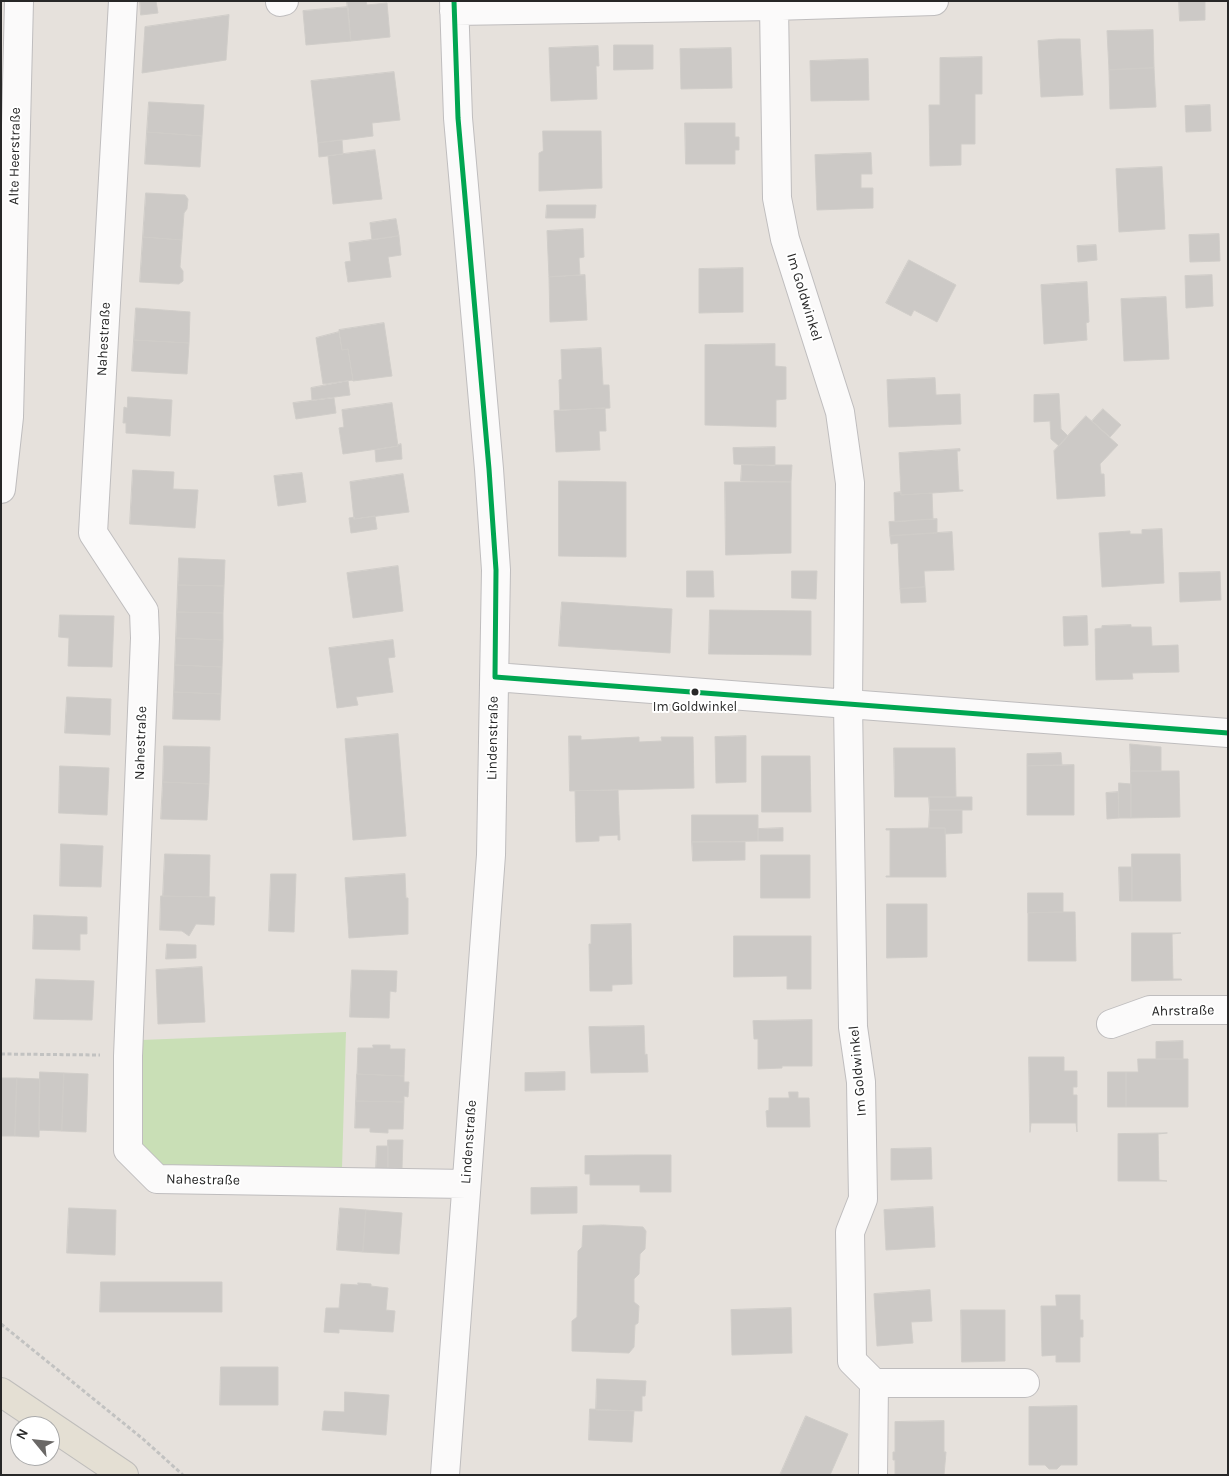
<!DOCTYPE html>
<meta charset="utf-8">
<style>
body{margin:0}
#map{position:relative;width:1229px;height:1476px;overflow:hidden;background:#e6e1dc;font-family:Karla,sans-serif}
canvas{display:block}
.frame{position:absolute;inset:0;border:2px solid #272727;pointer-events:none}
.north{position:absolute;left:10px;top:1416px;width:50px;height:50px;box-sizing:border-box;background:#fff;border:1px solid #a9a9a9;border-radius:50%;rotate:298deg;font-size:14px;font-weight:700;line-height:20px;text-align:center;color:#272727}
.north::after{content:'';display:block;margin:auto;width:18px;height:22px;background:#6a6866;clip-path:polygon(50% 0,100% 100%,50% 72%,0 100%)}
</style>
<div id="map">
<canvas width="1229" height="1476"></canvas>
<div class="frame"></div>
<div class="north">N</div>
</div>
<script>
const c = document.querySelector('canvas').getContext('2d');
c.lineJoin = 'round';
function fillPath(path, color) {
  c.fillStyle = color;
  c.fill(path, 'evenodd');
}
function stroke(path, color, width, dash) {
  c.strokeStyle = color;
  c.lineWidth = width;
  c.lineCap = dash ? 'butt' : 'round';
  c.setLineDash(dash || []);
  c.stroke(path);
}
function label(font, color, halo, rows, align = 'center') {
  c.font = font + ' Karla,sans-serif';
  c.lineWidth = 4;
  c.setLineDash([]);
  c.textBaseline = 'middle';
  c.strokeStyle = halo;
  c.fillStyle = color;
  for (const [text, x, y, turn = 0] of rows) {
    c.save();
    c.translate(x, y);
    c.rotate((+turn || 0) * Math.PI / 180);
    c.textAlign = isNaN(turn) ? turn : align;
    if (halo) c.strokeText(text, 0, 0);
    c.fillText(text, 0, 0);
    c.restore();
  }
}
fillPath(new Path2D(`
 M346,1032L342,1168H158L136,1144L141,1040Z`), '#c9dfb6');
const building = new Path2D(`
 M140,1H156L158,13L141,15Z
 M347,1H366L367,5L387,3L390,37L351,41Z
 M1179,1H1205V20L1180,21Z
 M348,7L351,41L306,45L303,11Z
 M229,15L226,60L142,73L145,27Z
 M1153,30L1154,68L1109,70L1107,31Z
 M1058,39H1080L1083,95L1041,97L1038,41Z
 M614,45H653V69L614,70Z
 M598,46L599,66H596L597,99L551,101L549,48Z
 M731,48L732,88L681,89L680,49Z
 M982,57V94H975V144H961V165L930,166L929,105H940V58Z
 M868,59L869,100L811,101L810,61Z
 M1154,68L1156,107L1110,109L1109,70Z
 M394,72L400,120L372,123L373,136L318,143L311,81Z
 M149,102L204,105L202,136L147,132Z
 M1210,105L1211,131L1186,132L1185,106Z
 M685,123H735V137H739V150H735V164H686Z
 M543,131H601L602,188L539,191V153L543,151Z
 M147,132L202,136L200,167L145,164Z
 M342,140L343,154L319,157L318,143Z
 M375,150L382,199L333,204L328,156Z
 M871,153L872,174H861V188H873V208L817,210L815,155Z
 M1162,167L1165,229L1119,232L1116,169Z
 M146,193L185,195L188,199L187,209L184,213L182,240L143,237Z
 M547,205H596L595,218H546Z
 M396,219L399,236L372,240L370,223Z
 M583,229L584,257L579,258L580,275L549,277L547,231Z
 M1219,234L1220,261L1190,262L1189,235Z
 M399,236L401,255L388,257L391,277L348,282L345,262L351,261L349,243Z
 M143,237L182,240L180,267L183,271V281L179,284L140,282Z
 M1096,245L1097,260L1078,262L1077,246Z
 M909,260L956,285L937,322L914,310L911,316L886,303Z
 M743,268V312L699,313V269Z
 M585,275L587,320L550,322L549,277Z
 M1212,275L1213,306L1186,308L1185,276Z
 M1087,282L1089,322L1086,323L1087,340L1044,344L1041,285Z
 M1166,297L1169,359L1124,361L1121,299Z
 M136,308L190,312L189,343L134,340Z
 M384,323L392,376L353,381L348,349L342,350L339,330Z
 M339,332L342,350L348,349L353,380L323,384L316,338Z
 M134,340L189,343L187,374L132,371Z
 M775,344V366L786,367V399L776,400V427L705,425V345Z
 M601,348L603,385H609L610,408L560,410L559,380L562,379L561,350Z
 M935,378L936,395L960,394L961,424L889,427L887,380Z
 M348,381L350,395L312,400L311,388Z
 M1059,394L1061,429L1068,436L1059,446L1051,439L1050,421L1034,422V395Z
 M128,397L172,400L170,436L126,433V423H123L124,407L127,408Z
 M334,398L336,413L296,419L293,403Z
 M392,403L398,446L343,454L339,428L344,427L342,410Z
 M605,408L606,431H599L600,450L556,452L554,411Z
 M1103,409L1121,425L1110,437L1092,421Z
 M1086,416L1118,445L1100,464L1101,474H1104L1105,496L1057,499L1054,451Z
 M401,444L402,459L376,462L375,450L398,446V445Z
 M775,447V466L734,464L733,448Z
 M960,449V451H957L959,490H963V491L901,495L899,453Z
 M742,465H792L791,482L741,481Z
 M133,470L174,472L173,489L198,490L195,528L130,524Z
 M302,473L306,502L278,506L274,476Z
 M403,474L409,512L354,519L350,482Z
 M559,481L626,482V557L559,556Z
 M725,482H791V553L726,555Z
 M901,492V495L932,493L933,519L895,522L894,493Z
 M375,516L377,529L351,533L349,518L355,517L354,519Z
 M937,519V533L890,536L889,522Z
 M1162,529L1164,583L1102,587L1099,533L1130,531V534H1142V530Z
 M952,532L954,570L924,571L925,587L900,589L898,543L891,544L890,536Z
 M179,558L225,560L224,586L178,585Z
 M398,566L403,611L353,618L347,573Z
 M687,571H713L714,597H687Z
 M792,571H817L816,599L792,598Z
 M1220,572L1221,600L1180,602L1179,573Z
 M178,585L224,586L223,613L177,612Z
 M925,587L926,602L901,603L900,589Z
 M562,602L672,609L670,653L559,646Z
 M710,610L811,611V655L709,654Z
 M177,612L223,613V640L176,638Z
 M60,615L114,616L112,667L68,666L69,638L59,637Z
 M1087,616L1088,645L1064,646L1063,617Z
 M1131,625V627H1151L1152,646L1178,645L1179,672L1132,673L1133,679L1096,680L1095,629L1102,628V626Z
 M176,638L223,640L222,667L175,665Z
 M393,640L395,657L388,658L393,692L356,697L358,705L337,708L329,648Z
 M175,665L222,667L221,694L174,692Z
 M174,692L221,694L220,720L173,719Z
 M67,697L111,699L110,735L65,733Z
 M398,734L406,836L353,840L345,739Z
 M569,736H581V740L639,737V742L662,741L661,737H693L694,788L570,791Z
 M746,736V782L716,783L715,737Z
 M1130,744L1161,747V771H1131Z
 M164,746L210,747L209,784L163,782Z
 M894,748H955L956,797H895Z
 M1061,753L1062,765L1027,766V754Z
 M762,756H810L811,812H762Z
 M1074,765V815H1027V766Z
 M60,766L109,768L107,815L59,813Z
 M1131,771H1179L1180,817L1131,818Z
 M163,782L209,784L207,820L161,819Z
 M1119,783L1131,784V818H1119Z
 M618,790L620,840H618V835L599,836V841L576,842L575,791Z
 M1118,792L1119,818L1107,819L1106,793Z
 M929,797H972V810H930Z
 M930,810H962V833L945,834V828H929Z
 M692,815H758V841L692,842Z
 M783,828V841H758V829Z
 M929,828H945L946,877H886V876H890V830H886V829Z
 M692,842H745V860L693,861Z
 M61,844L103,846L101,887L60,886Z
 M165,854L210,855L209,897L163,896Z
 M1132,854H1180L1181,901H1132Z
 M761,855H810V898H761Z
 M1119,867H1132V901H1120Z
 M271,874H296L294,932L269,931Z
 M405,874L406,898H408V934L349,938L345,878Z
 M1028,893H1063V912L1028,913Z
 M161,896L215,897L214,925L196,924L189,936L182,931L160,930Z
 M887,904H927V957L887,958Z
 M1063,912H1075L1076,961H1028V913Z
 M34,915L87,917V934H80V950L33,949Z
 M631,924L632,984L612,985V991H590L589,944H591V925Z
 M1132,933H1181L1172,934L1173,979H1181L1182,980L1132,981Z
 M734,936H811V989H787V976L734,977Z
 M167,944L196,945V958L166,959Z
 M202,967L205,1022L158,1024L156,970Z
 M352,970L397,971L396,992L390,991L389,1018L350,1017Z
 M36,979L94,981L92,1020L34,1019Z
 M812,1020V1066H782V1068L758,1069V1039H754L753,1021Z
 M644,1026L645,1055L647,1054L648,1072L591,1073L589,1027Z
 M1183,1041V1059H1156V1042Z
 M373,1045H390V1049H405L404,1076L357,1074L358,1048H373Z
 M1029,1057H1064V1071H1077V1087H1073V1095H1077V1132L1076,1123H1031L1030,1132Z
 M1138,1059H1188V1107H1126V1072H1138Z
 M40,1072L64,1073L62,1131L39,1130Z
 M565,1072V1090L525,1091V1073Z
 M1108,1072H1126V1107H1108Z
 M64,1073L88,1074L86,1132L62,1131Z
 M357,1074L404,1076V1082H409L408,1097L404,1096V1102L356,1101Z
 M1,1078H17L15,1136H1Z
 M17,1078L40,1079L39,1137L15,1136Z
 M789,1092H798V1098H809L810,1127H767L766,1111L769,1110V1098H789Z
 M356,1101L404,1102L403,1129H388V1133L370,1132V1128H355Z
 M1167,1133L1158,1134L1159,1180L1167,1181H1118V1134Z
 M388,1140H403L402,1168H388Z
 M377,1146H388V1168H376Z
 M931,1148L932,1179L891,1180V1149Z
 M634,1155H671V1192H640V1185H590V1174H585V1156Z
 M577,1187V1213L531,1214V1188Z
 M933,1207L935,1247L886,1250L884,1210Z
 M69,1208L116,1210L115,1255L67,1253Z
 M340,1208L366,1210L363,1252L337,1250Z
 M366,1210L402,1213L399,1254L363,1252Z
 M603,1225L643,1227L646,1231L645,1249L640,1254L639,1274L634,1279V1302L639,1306L638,1323L635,1325L634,1347L629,1353L572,1351V1321L577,1317L578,1251L582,1247L583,1226Z
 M101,1282H222V1312H100Z
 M358,1283L371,1284V1286L388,1288L386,1310L395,1311L393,1332L339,1329V1333L324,1332L326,1308H339L341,1284L358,1285Z
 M930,1290L932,1321L911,1322L913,1343L877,1346L874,1294Z
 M1056,1295H1080V1320H1083V1337H1080V1362H1056V1355L1042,1356L1041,1306H1056Z
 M791,1308L792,1353L732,1355L731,1310Z
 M961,1310H1005V1361L962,1362Z
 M221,1367H278V1405H220Z
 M597,1379L646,1381L645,1396H642V1411L596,1410Z
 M345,1392L389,1395L386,1435L322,1430L324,1411L344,1412Z
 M1077,1406V1465H1061L1057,1469H1049L1045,1465H1029V1407Z
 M590,1409L634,1411L632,1442L589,1440Z
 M806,1416L848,1434L830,1475H780Z
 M944,1421V1452H946L944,1475H895V1460H893V1452H895V1422Z`);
fillPath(building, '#ccc9c6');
stroke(building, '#d0cdc9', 1);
const minor = new Path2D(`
 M123,1L93,533L144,611L145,638L128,1056V1150L157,1179L466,1184
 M280,2L284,1
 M774,6L777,198L785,239L840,412L850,483L848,704L853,1027L861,1082L863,1199L850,1232L852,1361L874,1383L873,1475
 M454,11L774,6L934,1
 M1,489L9,417L19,1
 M495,677L1228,733
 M1111,1024L1150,1010H1228
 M874,1383H1025
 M445,1475L491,855L496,570L489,469L458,118L454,1`);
const major = new Path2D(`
 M1,1392L124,1475`);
stroke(minor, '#bfbdbe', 30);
stroke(major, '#bfbdbb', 30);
stroke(new Path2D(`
 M1,1054L100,1055
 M1,1324L143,1439L183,1475`), '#c2c2c1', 3, [4, 2.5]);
stroke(minor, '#fbfafa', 28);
stroke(major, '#e4dfd3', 28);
stroke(new Path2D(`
 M454,1L458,118L489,469L496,570L495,677
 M495,677L1228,733`), '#00a651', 5);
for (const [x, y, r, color] of [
 [695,692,4.5,"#272727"]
]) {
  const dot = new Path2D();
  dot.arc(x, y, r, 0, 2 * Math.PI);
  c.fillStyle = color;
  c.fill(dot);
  stroke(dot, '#fff', 2);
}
label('13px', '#272727', '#fff', [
 ["Im Goldwinkel",695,707]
]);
label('14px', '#272727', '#fff', [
 ["Alte Heerstraße",15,156,-89],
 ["Im Goldwinkel",804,297,73],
 ["Nahestraße",104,339,-87],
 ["Lindenstraße",493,738,-89],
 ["Nahestraße",141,743,-88],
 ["Ahrstraße",1183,1011,-1],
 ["Im Goldwinkel",858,1071,-95],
 ["Lindenstraße",469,1142,-86],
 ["Nahestraße",203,1180,1]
]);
</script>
